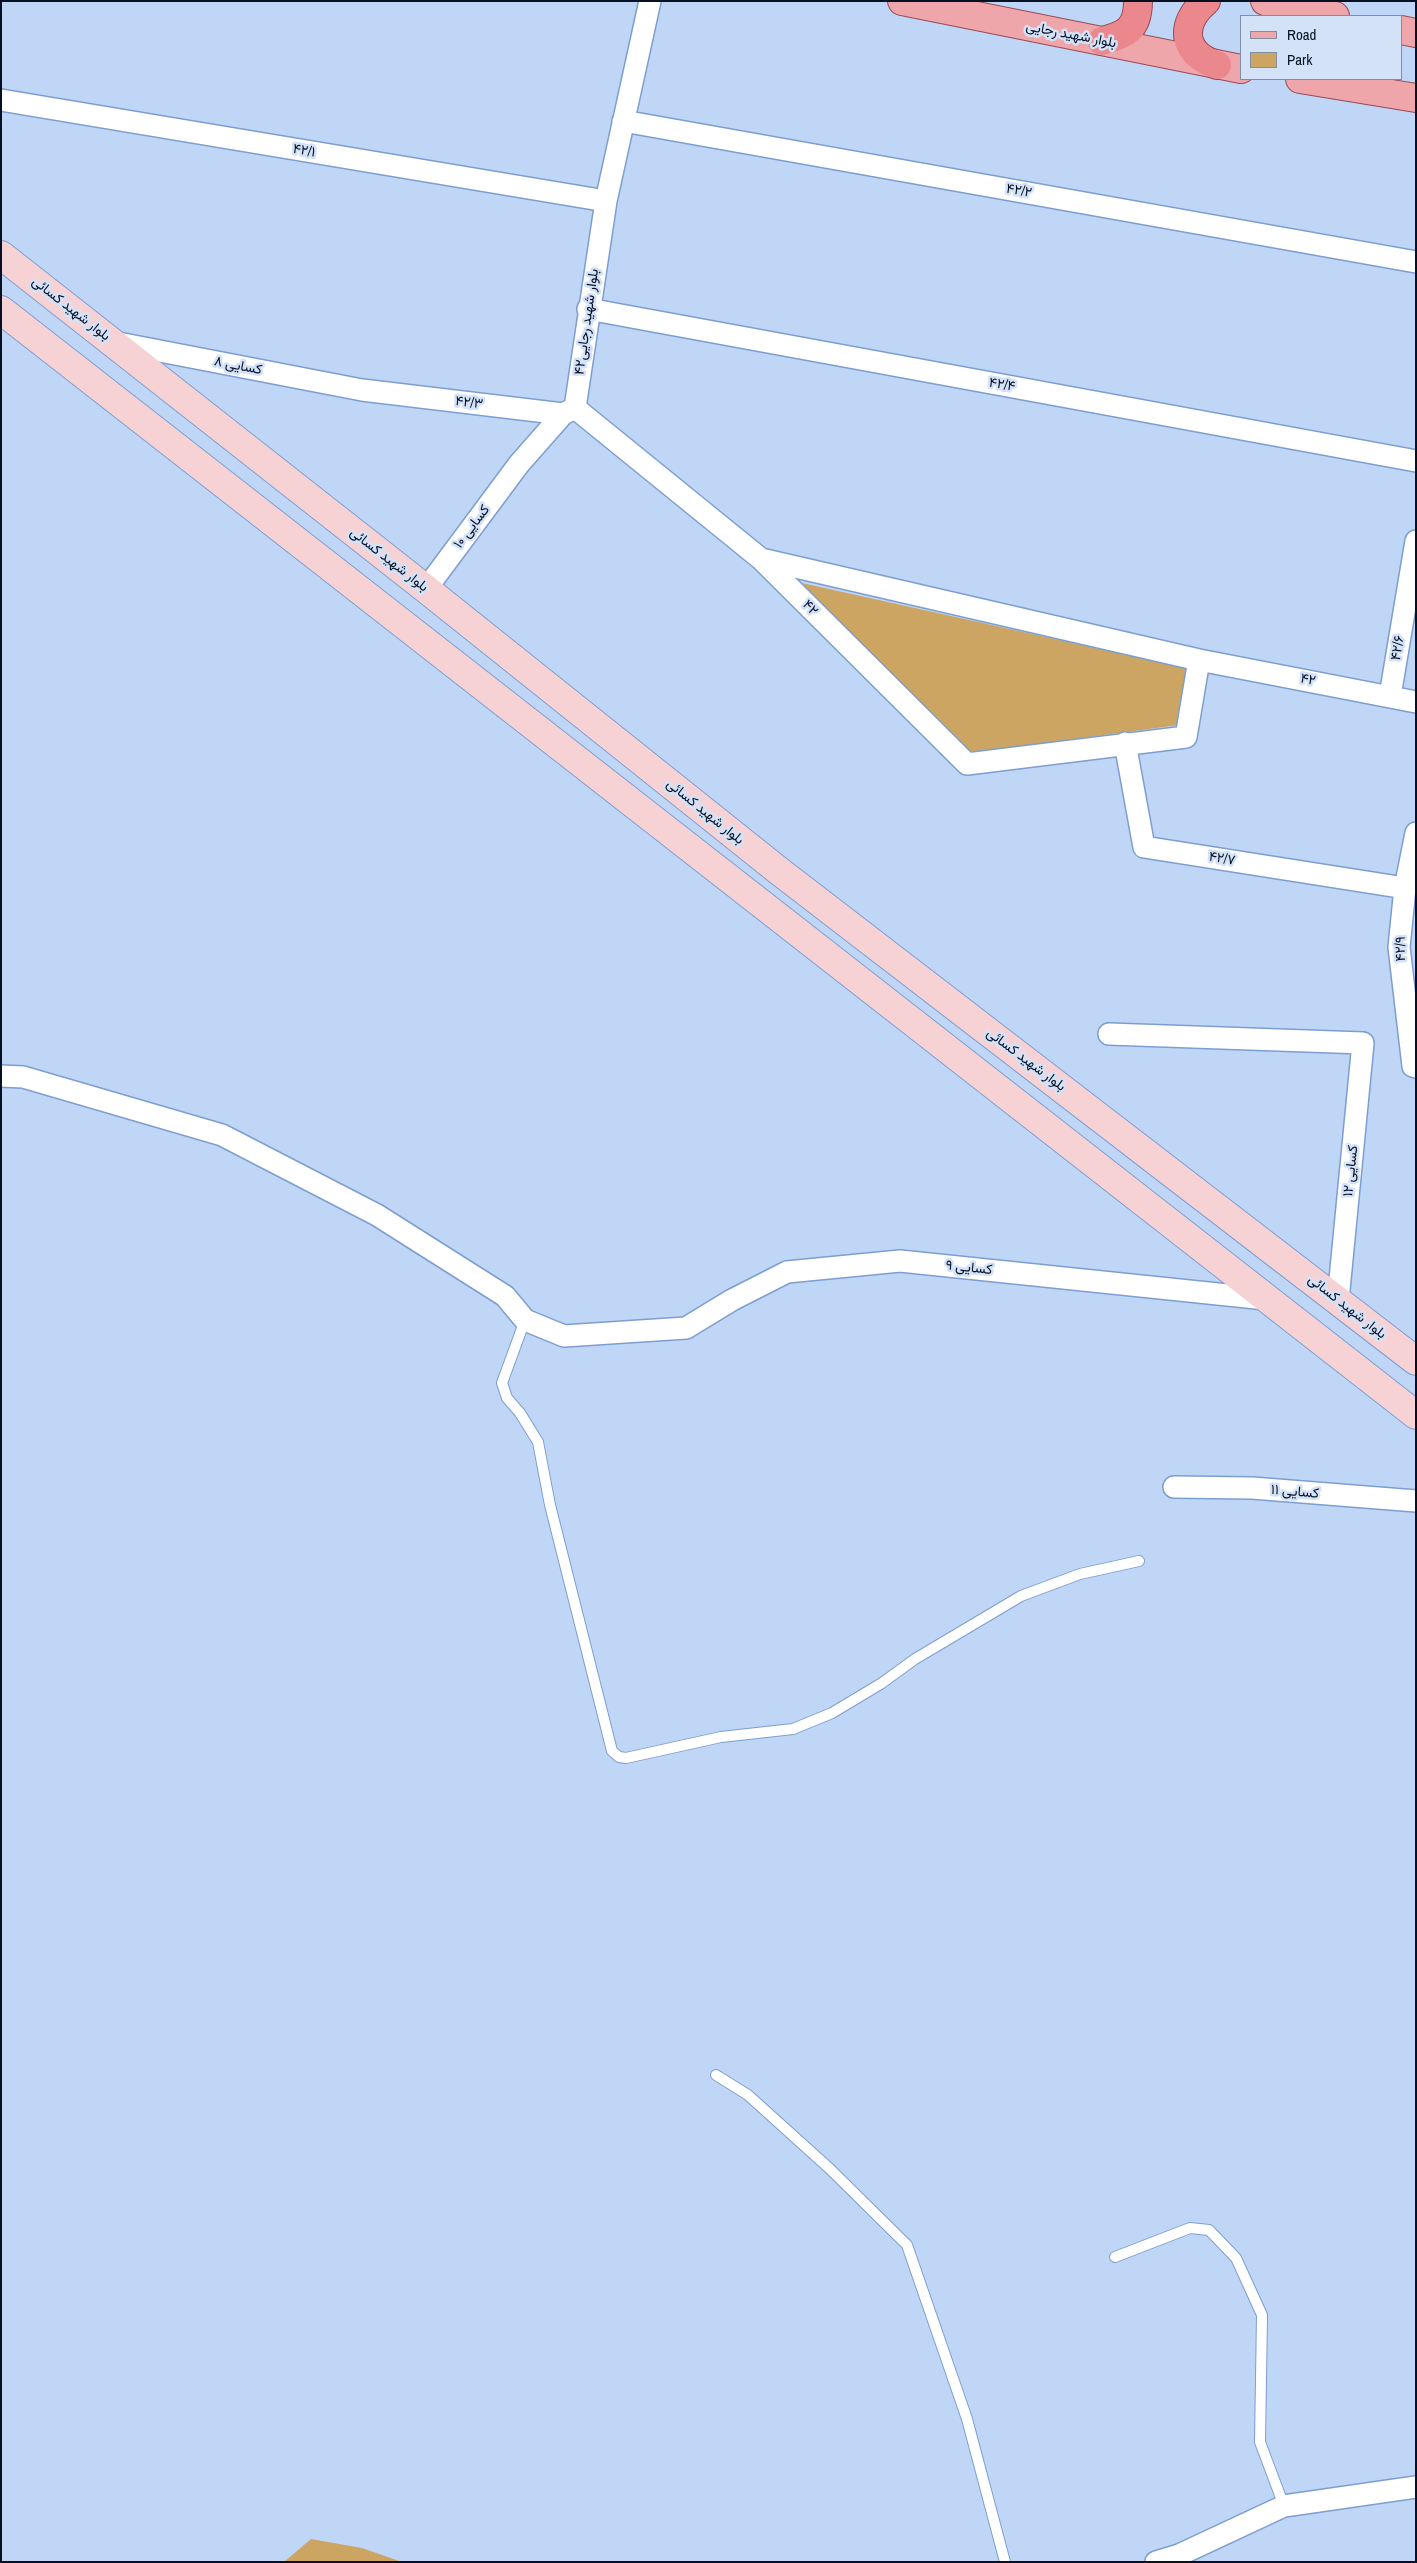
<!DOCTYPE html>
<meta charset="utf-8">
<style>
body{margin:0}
#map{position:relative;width:1417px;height:2563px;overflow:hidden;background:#c0d6f6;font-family:"Archivo Narrow",sans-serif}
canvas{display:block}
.frame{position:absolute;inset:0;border:2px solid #051023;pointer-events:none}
.legend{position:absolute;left:1240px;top:15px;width:162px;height:65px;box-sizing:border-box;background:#d4e2f8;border:1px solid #818ea3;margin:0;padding:6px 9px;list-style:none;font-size:15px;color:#051023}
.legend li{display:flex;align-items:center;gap:10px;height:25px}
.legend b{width:25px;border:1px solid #818ea3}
</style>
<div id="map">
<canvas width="1417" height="2563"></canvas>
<div class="frame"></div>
<ul class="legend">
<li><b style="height:6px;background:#efa6aa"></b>Road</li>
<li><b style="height:14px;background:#cda563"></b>Park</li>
</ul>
</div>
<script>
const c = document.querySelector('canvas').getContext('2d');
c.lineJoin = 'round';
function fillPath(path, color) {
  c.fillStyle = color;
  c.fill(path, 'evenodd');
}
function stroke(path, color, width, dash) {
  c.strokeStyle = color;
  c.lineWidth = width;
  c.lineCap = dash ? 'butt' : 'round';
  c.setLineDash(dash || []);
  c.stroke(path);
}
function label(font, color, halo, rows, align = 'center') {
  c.font = font + ' "Archivo Narrow",Vazirmatn,sans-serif';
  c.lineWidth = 5;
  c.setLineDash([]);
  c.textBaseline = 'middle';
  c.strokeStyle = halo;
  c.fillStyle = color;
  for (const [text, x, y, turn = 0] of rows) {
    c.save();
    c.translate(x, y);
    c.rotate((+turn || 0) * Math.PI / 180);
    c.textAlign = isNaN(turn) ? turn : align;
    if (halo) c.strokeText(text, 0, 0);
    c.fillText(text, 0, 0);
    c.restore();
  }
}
fillPath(new Path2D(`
 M802,583L1186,668L1179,725L970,753Z
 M311,2539L362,2548L402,2562H284Z`), '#cda563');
const service = new Path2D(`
 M525,1320L502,1383L507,1398L520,1413L538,1442L550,1505L612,1751L619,1757L626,1758L721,1737L793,1729L832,1713L882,1683L915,1659L1021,1596L1080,1574L1139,1561
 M716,2075L748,2095L830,2169L907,2245L967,2419L1005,2562
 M1115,2257L1190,2228L1209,2230L1236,2258L1262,2315L1260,2442L1284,2506`);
const minor = new Path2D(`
 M650,1L606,201L575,408L761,559L967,764L1186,737L1199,660
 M1,100L606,201
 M623,121L1416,262
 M588,309L1416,461
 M113,342L362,390L563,414L575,408
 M761,559L1199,660L1416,702
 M426,589L519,464L563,414
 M1390,696L1416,541
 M1125,743L1144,847L1405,888
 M1416,833L1405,888L1399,947L1413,1066L1416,1067
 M1109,1034L1363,1043L1338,1300
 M1,1076L23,1077L222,1135L377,1215L505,1296L525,1320L564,1336L686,1328L732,1300L787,1272L900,1261L1266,1299
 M1174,1487L1252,1488L1416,1501
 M1156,2562L1179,2555L1284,2506L1416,2487`);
const secondary = new Path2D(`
 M1,255L426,589L779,871L1416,1361
 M1,310L1416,1415`);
const primary = new Path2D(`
 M902,1L1241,69
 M1265,1L1335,16
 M1401,30L1416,33
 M1300,79L1416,98`);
const trunk = new Path2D(`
 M1206,1C1179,24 1182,54 1217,65
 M1102,41C1126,35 1138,29 1138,1`);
stroke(service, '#7d9ed1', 12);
stroke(minor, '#7d9ed1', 24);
stroke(secondary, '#7d9ed1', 30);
stroke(primary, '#974a56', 30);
stroke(trunk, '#974a56', 30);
stroke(service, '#fff', 10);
stroke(minor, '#fff', 21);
stroke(secondary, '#f7d2d4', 28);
stroke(primary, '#efa6aa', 28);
stroke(trunk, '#ea888e', 28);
label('14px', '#051023', '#d4e2f8', [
 ["بلوار شهید رجایی",1071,35,11],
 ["۴۲/۱",304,151,10],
 ["۴۲/۲",1019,191,10],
 ["بلوار شهید کسائی",71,309,38],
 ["بلوار شهید رجایی۴۲",587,322,-82],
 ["۸ کسایی",238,366,11],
 ["۴۲/۴",1002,385,10],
 ["۴۲/۳",469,403,7],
 ["۱۰ کسایی",472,527,-53],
 ["بلوار شهید کسائی",389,560,38],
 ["۴۲",810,608,45],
 ["۴۲/۶",1398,648,-81],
 ["۴۲",1308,680,11],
 ["بلوار شهید کسائی",705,812,39],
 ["۴۲/۷",1222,859,9],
 ["۴۲/۹",1401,949,-91],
 ["بلوار شهید کسائی",1026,1060,37],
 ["۱۲ کسایی",1351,1171,-84],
 ["۹ کسایی",969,1268,6],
 ["بلوار شهید کسائی",1347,1307,38],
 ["۱۱ کسایی",1295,1492,5]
]);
</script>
